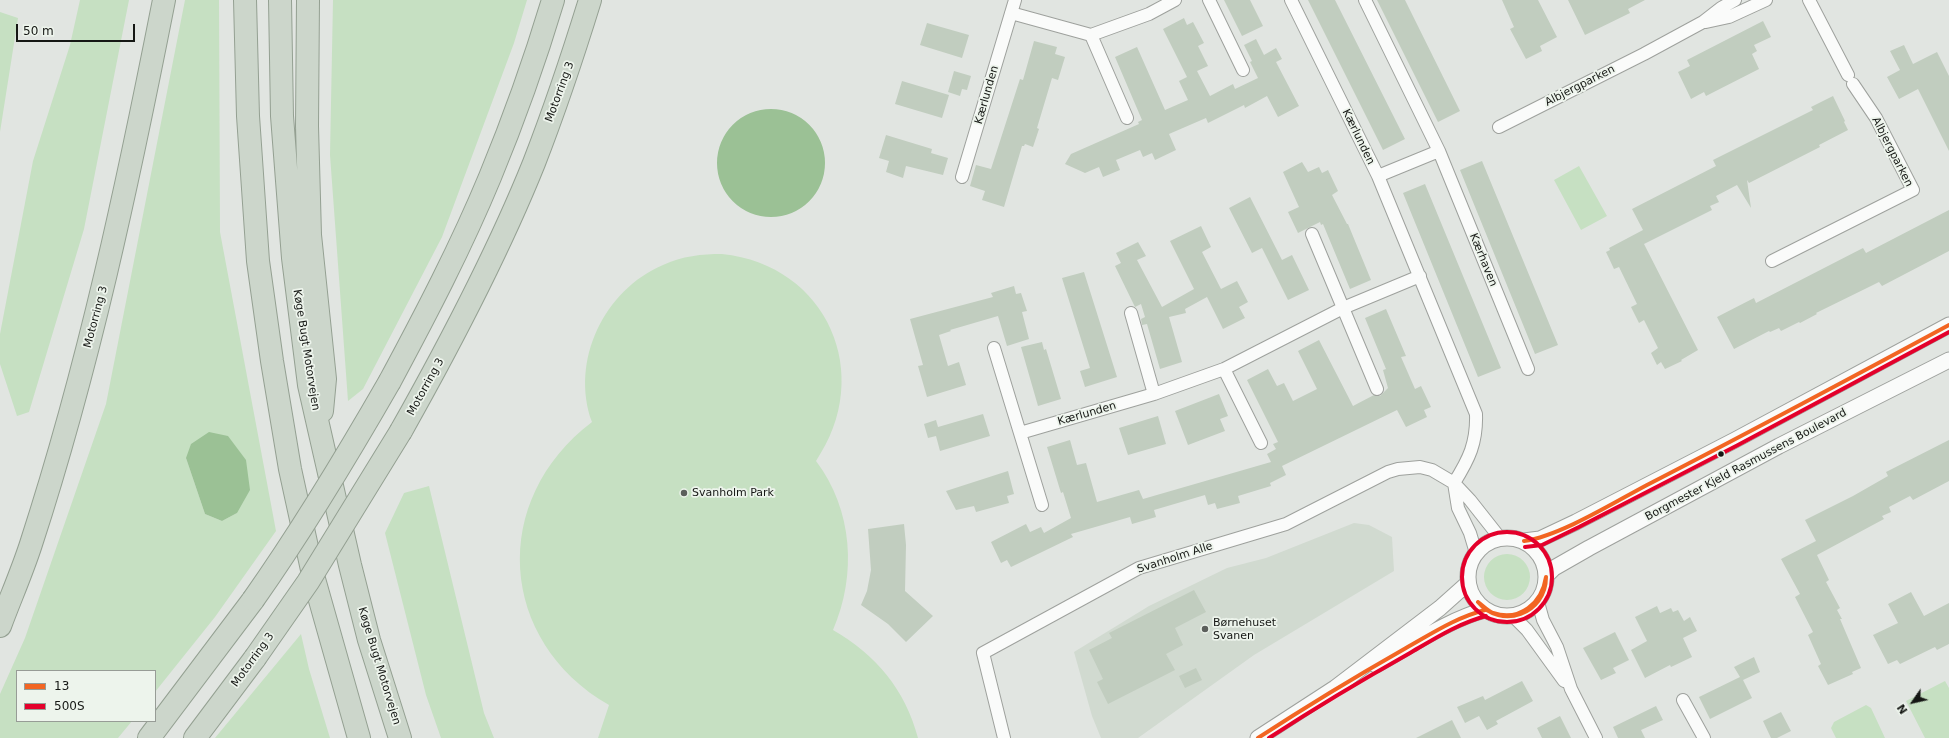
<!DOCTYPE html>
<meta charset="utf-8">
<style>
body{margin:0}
#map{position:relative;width:1949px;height:738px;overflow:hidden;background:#e1e5e1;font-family:"DejaVu Sans",sans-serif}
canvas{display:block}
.legend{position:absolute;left:16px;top:670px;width:140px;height:52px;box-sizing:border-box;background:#edf4ec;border:1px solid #979c96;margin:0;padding:5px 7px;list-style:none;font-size:12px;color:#151714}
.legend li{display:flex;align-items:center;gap:8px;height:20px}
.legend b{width:20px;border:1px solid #979c96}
.north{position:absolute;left:1893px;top:682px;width:40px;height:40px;-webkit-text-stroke:3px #edf4ec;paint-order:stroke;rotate:236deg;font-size:11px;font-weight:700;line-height:16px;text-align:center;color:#151714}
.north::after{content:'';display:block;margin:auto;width:14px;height:18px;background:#151714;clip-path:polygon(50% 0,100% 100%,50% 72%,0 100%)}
.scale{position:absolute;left:16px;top:24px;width:119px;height:18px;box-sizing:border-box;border:2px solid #151714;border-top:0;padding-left:5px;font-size:12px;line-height:14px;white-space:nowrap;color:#151714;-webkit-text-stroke:3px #edf4ec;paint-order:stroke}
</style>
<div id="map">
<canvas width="1949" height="738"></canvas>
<ul class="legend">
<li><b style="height:5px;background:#f26522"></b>13</li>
<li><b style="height:5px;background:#e4002b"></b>500S</li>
</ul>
<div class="north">N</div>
<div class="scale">50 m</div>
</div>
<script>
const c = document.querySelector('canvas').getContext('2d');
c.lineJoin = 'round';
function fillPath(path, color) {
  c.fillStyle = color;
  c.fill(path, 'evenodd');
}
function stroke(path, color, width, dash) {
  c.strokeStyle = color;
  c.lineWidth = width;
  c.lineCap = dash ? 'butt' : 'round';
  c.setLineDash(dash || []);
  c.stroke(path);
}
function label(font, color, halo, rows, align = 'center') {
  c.font = font + ' "DejaVu Sans",sans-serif';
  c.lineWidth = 3.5;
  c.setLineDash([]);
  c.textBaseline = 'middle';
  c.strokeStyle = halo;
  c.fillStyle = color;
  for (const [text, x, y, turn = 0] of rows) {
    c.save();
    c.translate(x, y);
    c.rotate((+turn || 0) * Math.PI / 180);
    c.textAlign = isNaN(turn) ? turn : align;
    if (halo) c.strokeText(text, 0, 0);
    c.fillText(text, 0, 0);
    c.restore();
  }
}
fillPath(new Path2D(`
 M1354,523L1369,525L1392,537L1394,571L1254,655L1138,738H1101L1092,716L1074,652L1149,606L1227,568L1266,558Z`), '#d1dad0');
fillPath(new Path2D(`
 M80,0H129L84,229L29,412L17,416L0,364V334L33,161L70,45Z
 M185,0H219L220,232L276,531L215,617L155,692V671H17V721H132L118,738H0V694L25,638L106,404ZM186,458L237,513L222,521L205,514Z
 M333,0H527L514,43L442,237L363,389L348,401L330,155Z
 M0,12L18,18L0,132Z
 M1579,166L1607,216L1581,230L1554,180Z
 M722,254C828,265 875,375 816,461C853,510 857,575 833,630C876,655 905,689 918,738H598L609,705C498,641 489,500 592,422C570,361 604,290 663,265C682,256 702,254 722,254Z
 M429,486L484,713L494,738H441L426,695L385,533L404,493Z
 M1484 577a23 23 0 1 1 46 0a23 23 0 1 1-46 0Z
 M301,634L309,669L330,738H215Z
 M1945,681L1949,688V738H1925L1906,701Z
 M1866,705L1871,708L1885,738H1836L1831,728L1834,722Z`), '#c6e0c2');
fillPath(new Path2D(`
 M717 163a54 54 0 1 1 108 0a54 54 0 1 1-108 0Z
 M209,432L228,436L246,460L250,490L237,513L222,521L205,514L186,458L191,444Z`), '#9bc195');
fillPath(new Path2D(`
 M1224,0H1250L1263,26L1242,36Z
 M1308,0H1335L1405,139L1383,150Z
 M1377,0H1405L1460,111L1438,122Z
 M1502,0H1538L1557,37L1540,46L1542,51L1526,59L1510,29L1514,27Z
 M1568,0H1645L1628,9L1630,13L1585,35Z
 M1184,18L1187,25L1193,22L1204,43L1198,46L1208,66L1197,71L1210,96L1233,84L1235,89L1258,78L1250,62L1252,61L1244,45L1256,39L1264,55L1276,48L1282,59L1276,62L1299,106L1278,117L1267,96L1245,108L1244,105L1208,123L1206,118L1169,134L1176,150L1155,160L1152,153L1143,157L1140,150L1116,160L1120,170L1103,177L1099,167L1085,173L1065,164L1071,154L1139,124L1138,122L1142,120L1115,57L1137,47L1165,110L1188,100L1179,81L1187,77L1163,29Z
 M1763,21L1771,37L1754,45L1757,51L1752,54L1759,69L1706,96L1704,92L1691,99L1678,72L1690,66L1687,60Z
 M927,23L969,35L962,58L920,45Z
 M1034,41L1057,47L1055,54L1065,57L1058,80L1052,78L1037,128L1039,129L1033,147L1025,144L1024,146H1022L1004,207L982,200L985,191L970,186L976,165L991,169L1020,79L1023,80Z
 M1904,45L1913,64L1937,52L1949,76V151L1918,89L1899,99L1887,77L1900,70L1890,51Z
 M954,71L971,76L967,90L962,89L960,96L948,92Z
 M902,81L949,95L942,118L895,104Z
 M1833,96L1845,121L1844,122L1848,130L1819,145L1820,147L1749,183L1747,180L1751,208L1737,185L1716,196L1719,202L1710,206L1712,210L1644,244L1698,350L1681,360L1682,361L1665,369L1661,362L1657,365L1651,353L1658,348L1644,320L1639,323L1631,307L1637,304L1619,267L1614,269L1606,252L1610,250L1609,248L1643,230L1632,209L1716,166L1713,160L1813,110L1811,107Z
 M886,135L932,149L931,153L948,158L943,175L906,166L903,178L886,172L889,161L879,158Z
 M1482,161L1558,345L1535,354L1460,170Z
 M1302,162L1308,172L1319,167L1322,173L1328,170L1338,191L1332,195L1347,224H1348L1371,280L1350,289L1323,224L1321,225L1320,222L1298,233L1288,212L1299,207L1283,172Z
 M1425,184L1501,368L1478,377L1403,193Z
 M1250,197L1282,260L1292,255L1309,290L1288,300L1262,248L1252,253L1229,208Z
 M1949,210V251L1882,286L1879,282L1871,286L1816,313L1817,314L1800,323L1799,322L1781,331L1779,328L1770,332L1769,331L1734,349L1717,317L1754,298L1756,303L1863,248L1866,253Z
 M1201,226L1211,247L1202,252L1221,289L1237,281L1248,302L1239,307L1245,318L1223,329L1207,297L1185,309L1186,313L1169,317L1182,362L1160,369L1147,324L1142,325L1141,319L1145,317L1141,304L1135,307L1115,266L1121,263L1116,253L1138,242L1146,256L1137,260L1162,307L1194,289L1170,241Z
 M1084,272L1117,377L1085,387L1080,371L1090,368L1062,278Z
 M1014,286L1016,294L1021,293L1027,311L1022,312L1029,339L1007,346L998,316L950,330L951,331L939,335L948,366L959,362L966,385L927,397L918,366L923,365L910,319L993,297L991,293Z
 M1386,309L1406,356L1401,357L1415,389L1421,386L1431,407L1424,410L1427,417L1406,427L1397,410L1282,466L1286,475L1270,483L1271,486L1238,496L1240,503L1217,509L1215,503L1208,505L1205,495L1154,510L1156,517L1132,524L1130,517L1071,534L1073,537L1011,567L1007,560L1001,563L991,542L1026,524L1030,532L1041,527L1044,533L1071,518L1063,492L1061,493L1047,447L1070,440L1077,465L1086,463L1097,502L1139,490L1143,499L1271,462L1267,454L1276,449L1273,444L1278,442L1247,380L1268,369L1277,386L1284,383L1293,401L1317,389L1298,351L1319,340L1353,406L1374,395L1380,396L1388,388L1383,370L1386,369L1365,318Z
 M1042,342L1044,350L1046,349L1061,399L1038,406L1021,347Z
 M1219,394L1228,416L1220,419L1225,431L1188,445L1175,411Z
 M983,414L990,436L940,451L936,436L928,438L924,424L936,420L938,427Z
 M1158,416L1166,444L1128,455L1119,428Z
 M1949,440V481L1913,500L1910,496L1889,507L1891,512L1882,516L1884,519L1817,555L1829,580L1826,582L1840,608L1837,610L1842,619H1840L1861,668L1852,672L1853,674L1828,685L1818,666L1821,664L1808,635L1813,632L1795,597L1800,594L1781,559L1816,541L1805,520L1853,496L1888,476L1886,472Z
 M1008,471L1014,494L1007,496L1009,503L976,512L974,506L956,510L946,491Z
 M904,524L906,545L905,591L933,616L906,642L888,624L861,605L867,591L871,570L868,529Z
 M1194,590L1206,612L1175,628L1183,645L1166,654L1175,670L1108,704L1097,682L1103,679L1089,650L1112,638L1109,633Z
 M1911,592L1924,616L1949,603V644L1937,650L1935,647L1900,664L1897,660L1888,664L1873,635L1898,623L1888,604Z
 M1657,606L1660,613L1671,608L1673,612L1678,610L1684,621L1690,617L1697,631L1683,638L1692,657L1671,667L1670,665L1645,678L1631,650L1647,641L1635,617Z
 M1615,632L1629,660L1613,668L1616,673L1601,680L1583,648Z
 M1754,657L1760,672L1743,680L1752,698L1710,719L1699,697L1740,677L1734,667Z
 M1196,668L1202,680L1185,688L1179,676Z
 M1522,681L1533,701L1496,721L1498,724L1487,730L1479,716L1465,723L1457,707L1483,696L1485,700Z
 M1656,706L1663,720L1641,730L1645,738H1618L1613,727Z
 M1781,712L1791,731L1777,738H1771L1763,721Z
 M1560,716L1571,738H1542L1537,728Z
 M1452,720L1461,738H1416Z`), '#c1cdbf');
const minor = new Path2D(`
 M1209,0L1243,70
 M1291,0L1378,176L1476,414C1477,443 1469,459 1454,483
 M1365,0L1439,151L1528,369
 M1809,0L1848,75
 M1011,13L1091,35L1149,14L1175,0
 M1706,22L1729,17L1766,0
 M1091,35L1127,118
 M1499,127L1644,54L1703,22L1721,8L1735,0
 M1378,176L1439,151
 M962,177L1015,0
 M1312,234L1377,389
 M1772,261L1913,190L1876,118L1853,84
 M1131,313L1154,394
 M994,348L1042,505
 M1224,369L1261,443
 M1020,433L1154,394L1224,369L1343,308L1420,276
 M1454,483L1458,508L1470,533L1476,553
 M1538,602L1543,620L1557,647L1571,689L1596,738
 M1513,616L1527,630L1564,681
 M1683,700L1704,738
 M1004,738L983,653L1139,568L1286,524L1388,472L1398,469L1420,467L1432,470L1454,483L1470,500L1500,538`);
const tertiary = new Path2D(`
 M1468 577a39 39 0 1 1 78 0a39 39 0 1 1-78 0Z
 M1524,541L1540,539L1576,522L1735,440L1949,325
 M1547,575L1554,568L1589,548L1779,446L1949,360
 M1376,665C1409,647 1449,619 1485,610
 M1258,738L1335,688L1440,608L1468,583`);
const motorway = new Path2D(`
 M245,0L248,116L258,261L272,361L290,469L314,579L359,738
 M280,0L282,116L293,258L309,385L350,565L369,640L400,738
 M308,0L307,126L310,235L325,379L322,411
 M390,381C426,314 461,247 490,177C514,119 535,60 553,0
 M401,431C450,344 497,255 534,163C555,109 573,55 590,0
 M0,626C10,599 22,572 31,544C89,366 128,183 164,0
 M149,738L253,600
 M195,738L255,658`);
stroke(minor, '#9ea19d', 14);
stroke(tertiary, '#9ea19d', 17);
stroke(motorway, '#94a092', 24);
stroke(minor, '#fafbfa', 12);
stroke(tertiary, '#fafbfa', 15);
stroke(motorway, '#ccd6cb', 22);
const motorwayBridge = new Path2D(`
 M253,600C303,529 347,456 390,381
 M255,658L308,582L401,431`);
stroke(motorwayBridge, '#94a092', 24, []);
stroke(motorwayBridge, '#ccd6cb', 22);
stroke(new Path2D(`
 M1524,541C1560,536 1613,503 1647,485C1748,433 1849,379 1949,325
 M1478,602C1482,605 1488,611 1493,613C1520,622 1542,603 1546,577
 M1478,602C1501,630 1546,614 1546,577
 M1258,738C1307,706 1355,677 1406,648C1431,634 1457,617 1485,610`), '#f26522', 4);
stroke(new Path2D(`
 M1462 577a45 45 0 1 1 90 0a45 45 0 1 1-90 0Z
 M1525,547L1542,545L1579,527L1738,445L1949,332
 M1269,738C1315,708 1362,680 1410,653C1434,639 1459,623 1486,616`), '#e4002b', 4);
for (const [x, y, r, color] of [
 [1721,454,3.5,"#151714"],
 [684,493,4,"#5c5f5c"],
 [1205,629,4,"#5c5f5c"]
]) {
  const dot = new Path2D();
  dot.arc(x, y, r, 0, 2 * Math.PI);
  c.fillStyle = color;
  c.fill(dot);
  stroke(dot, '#edf4ec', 1.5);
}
label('11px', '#151714', '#edf4ec', [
 ["Albjergparken",1580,86,-27],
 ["Motorring 3",560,92,-70],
 ["Kærlunden",987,95,-74],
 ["Kærlunden",1358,137,64],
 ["Albjergparken",1892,152,63],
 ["Kærhaven",1483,260,68],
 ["Motorring 3",96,317,-75],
 ["Køge Bugt Motorvejen",306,350,81],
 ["Motorring 3",426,387,-61],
 ["Kærlunden",1087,414,-16],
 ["Borgmester Kjeld Rasmussens Boulevard",1746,465,-28],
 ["Svanholm Alle",1175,558,-18],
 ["Motorring 3",253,660,-54],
 ["Køge Bugt Motorvejen",379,666,73]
]);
label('11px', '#151714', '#edf4ec', [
 ["Svanholm Park",692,493],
 ["Børnehuset",1213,623],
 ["Svanen",1213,636]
], 'left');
</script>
